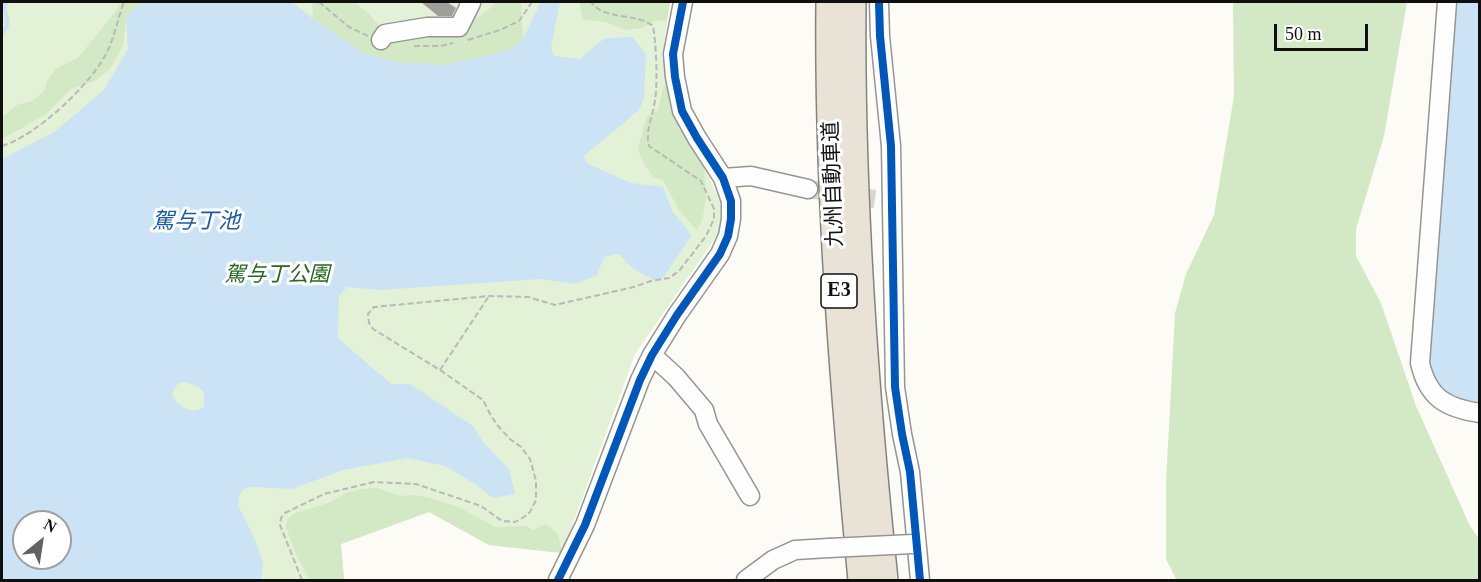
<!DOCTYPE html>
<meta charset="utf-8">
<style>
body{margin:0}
#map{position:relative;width:1481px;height:582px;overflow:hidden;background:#fcfbf5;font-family:"Times New Roman",serif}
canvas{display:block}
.frame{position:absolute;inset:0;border:3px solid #0f0f0f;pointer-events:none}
.north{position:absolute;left:12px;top:510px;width:60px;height:60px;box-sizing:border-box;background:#fff;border:2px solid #9f9f9f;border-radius:50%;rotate:30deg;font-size:16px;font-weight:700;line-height:24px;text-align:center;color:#0f0f0f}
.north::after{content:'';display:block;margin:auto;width:21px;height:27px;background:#626260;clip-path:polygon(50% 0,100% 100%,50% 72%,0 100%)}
.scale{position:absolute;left:1274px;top:24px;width:94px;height:27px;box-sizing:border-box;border:3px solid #0f0f0f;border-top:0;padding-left:8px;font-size:18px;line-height:21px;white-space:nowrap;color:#0f0f0f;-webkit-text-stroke:4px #fff;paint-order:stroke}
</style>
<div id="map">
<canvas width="1481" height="582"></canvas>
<div class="frame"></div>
<div class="north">N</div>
<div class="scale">50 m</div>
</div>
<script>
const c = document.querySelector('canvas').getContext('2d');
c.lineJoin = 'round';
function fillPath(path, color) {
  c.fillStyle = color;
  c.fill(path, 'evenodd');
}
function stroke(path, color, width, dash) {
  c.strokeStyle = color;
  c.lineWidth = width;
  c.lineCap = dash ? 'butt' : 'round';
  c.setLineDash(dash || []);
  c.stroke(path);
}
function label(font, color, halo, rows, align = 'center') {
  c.font = font + ' "Times New Roman","Noto Sans JP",serif';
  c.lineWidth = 6;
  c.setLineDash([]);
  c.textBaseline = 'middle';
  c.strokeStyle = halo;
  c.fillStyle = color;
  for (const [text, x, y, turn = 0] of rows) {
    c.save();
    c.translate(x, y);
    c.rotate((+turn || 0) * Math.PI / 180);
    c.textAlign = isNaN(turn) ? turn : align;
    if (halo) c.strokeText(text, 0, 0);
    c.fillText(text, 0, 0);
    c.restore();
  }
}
fillPath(new Path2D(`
 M2,2H670L662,57L675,116L704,166L724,210L718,234L635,354L562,553L489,545L429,512L341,544L344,580H2ZM24,522H60V558H24Z`), '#e3f1d6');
fillPath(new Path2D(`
 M120,2H149L136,6L126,19L123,45L110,69L96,80L71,89L45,115L2,139V120L4,116L17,105L32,101L44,91L48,79L57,68L78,58L116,11Z
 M312,2H355C359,7 364,10 369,14C372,17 374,22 378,25C415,54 467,31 497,2H521L523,39L508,51L444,65L395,62L363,53L313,19Z
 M579,2H670L667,21L656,20L643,28L626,30L609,23L583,19Z
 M1233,2H1407L1384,136L1356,229V256L1381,303L1416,406L1470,526L1479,539V580H1180L1176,579L1166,559V483L1175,313L1186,274L1214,215L1234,96Z
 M668,85L704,166L706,198L702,220L697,230L679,210L663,180L653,177L642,160L638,149L647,116L657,111L664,86Z
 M378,488L400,496L413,495L431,498L458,507L496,527L526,526L533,530L546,524L558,534L562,553L489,545L429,512L341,544L344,580H310L297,556L286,527L287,521L293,514L328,503L346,493L361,489Z`), '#d3e8c4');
fillPath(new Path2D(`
 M149,2H292L313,19L363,53L395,62L444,65L508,51L523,39L541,2H560L551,48L554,56L580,59L605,38L632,37L646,54L644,98L639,110L584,156L588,164L631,183L663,187L672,211L692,235L663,278L654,280L632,268L619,254L604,257L597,275L575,284L540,279L380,290L347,287L339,296L338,338L391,384H410L474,427L483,442L509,469L515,494L493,498L475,484L445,466L408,458L343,470L292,489L255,487L245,488L239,495L238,505L255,540L263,562L261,580H2V159L54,132L103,91L128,49L126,19L136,6ZM186,382L199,387L204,392V406C193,416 178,407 172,395C174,386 177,383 186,382ZM24,522H60V558H24Z
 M1456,2H1479V409L1452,403L1424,367Z`), '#cce3f5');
stroke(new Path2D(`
 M2,33C12,24 5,16 4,4L8,2`), '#cce3f5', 4);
fillPath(new Path2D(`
 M421,2H447L456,8L452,16H438Z`), '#a09e9a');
stroke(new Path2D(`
 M808,189L875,199`), '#d8d8d2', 18, [18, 9]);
const minor = new Path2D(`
 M879,2L880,36L891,146L895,387L902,434L910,472L920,580
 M1447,2L1420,363C1428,398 1446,408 1480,413
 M381,40L385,34L427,27H459L471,3L469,2
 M723,178L751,176L808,189
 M652,355L676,377L704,410L708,424L750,496
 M558,580L585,525L640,380L652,355L677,315L720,254L728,236L731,219V201L723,178L697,138L682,111L675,77L673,54L683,2
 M746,580L773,560L795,550L829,548`);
const highway = new Path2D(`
 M830,2C828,195 844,388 862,580
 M852,2C850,194 864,389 884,580`);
stroke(minor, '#969593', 21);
stroke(highway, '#838380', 30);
stroke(new Path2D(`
 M319,2L349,27L368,36
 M468,40L500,30L519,21L532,2
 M414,46H441L453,43
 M2,146C36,136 93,83 108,50C115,35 118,18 124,2
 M440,370L489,296
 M302,580L280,525L281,518L285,513L324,494L374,482L416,484L481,506L502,521L515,522L524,517L530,512L536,500V481L530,459L521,447L510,439L498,426L491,416L483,400L440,370L373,329L369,323L368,314L374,307L489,296L528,297L555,305L634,287L651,281L669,278L679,271L706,236L714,219V209L701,181L649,146C645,129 653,117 655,100C658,83 656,43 653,26C635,12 605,21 591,2`), '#b9b9b8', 2, [6, 3]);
stroke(minor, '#fffefe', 18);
stroke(highway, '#e9e2d7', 27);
const minorBridge = new Path2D(`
 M829,548L913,544`);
stroke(minorBridge, '#969593', 21, []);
stroke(minorBridge, '#fffefe', 18);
stroke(new Path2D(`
 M879,2L880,36L891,146L895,387L902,434L910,472L920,580
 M558,580L585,525L640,380L652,355L677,315L720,254L728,236L731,219V201L723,178L697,138L682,111L675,77L673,54L683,2`), '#0057b8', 8);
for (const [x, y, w] of [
 [839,291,36]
]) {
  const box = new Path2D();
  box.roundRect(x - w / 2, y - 17, w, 34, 4.5);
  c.fillStyle = '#fff';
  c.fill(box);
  stroke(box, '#0f0f0f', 1.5);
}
label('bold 20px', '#0f0f0f', null, [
 ["E3",839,291]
]);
label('21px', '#0f0f0f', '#fff', [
 ["九州自動車道",834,184,-92]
]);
label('italic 21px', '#296621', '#fff', [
 ["駕与丁公園",277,275]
]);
label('italic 22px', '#1b5a9e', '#fff', [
 ["駕与丁池",196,222]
]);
</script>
